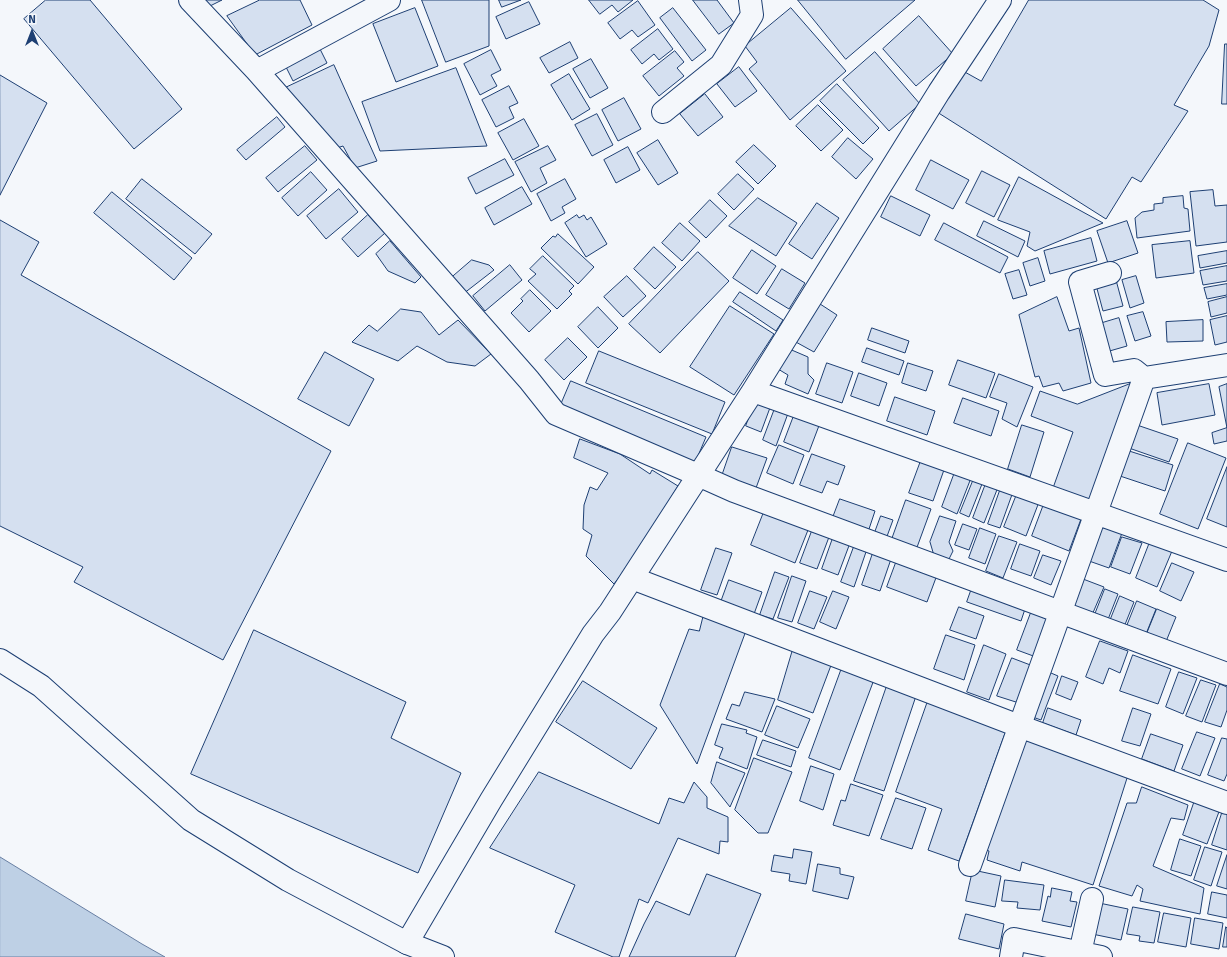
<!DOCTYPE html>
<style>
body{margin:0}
#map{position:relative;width:1227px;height:957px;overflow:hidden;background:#f4f7fb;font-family:Signika,sans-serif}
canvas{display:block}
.north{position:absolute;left:12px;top:12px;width:40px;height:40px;-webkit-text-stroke:3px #f4f7fb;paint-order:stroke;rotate:0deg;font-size:11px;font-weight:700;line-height:16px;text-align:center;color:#1d3f73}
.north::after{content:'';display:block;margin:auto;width:14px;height:18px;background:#1d3f73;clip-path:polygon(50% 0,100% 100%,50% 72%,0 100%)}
</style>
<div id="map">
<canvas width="1227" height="957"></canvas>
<div class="north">N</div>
</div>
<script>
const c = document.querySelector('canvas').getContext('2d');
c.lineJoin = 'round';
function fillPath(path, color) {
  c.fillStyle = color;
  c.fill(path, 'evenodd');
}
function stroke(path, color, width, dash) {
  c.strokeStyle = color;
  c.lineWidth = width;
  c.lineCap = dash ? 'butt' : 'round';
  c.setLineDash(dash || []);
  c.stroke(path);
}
const water = new Path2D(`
 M0,857L142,944L165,957H0Z`);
fillPath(water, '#bed0e5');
stroke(water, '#687fa3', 1);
const building = new Path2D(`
 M46,0H90L182,109L134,149L24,19Z
 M203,0H222L208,7Z
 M260,0H300L312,25L255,55L227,16Z
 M422,0H489V46L446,62Z
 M499,0H521L502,7Z
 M589,0H633L618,12L612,5L600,14Z
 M693,0H717L734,23L719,34Z
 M798,0H915L846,59Z
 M1029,0H1203L1219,10L1209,46L1174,105L1188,111L1141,182L1132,177L1106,219L937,112L963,71L981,81Z
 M638,1L655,25L638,37L632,30L620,39L608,23Z
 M529,2L540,24L506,39L496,17Z
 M415,8L438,66L396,82L373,24Z
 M673,8L706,50L692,61L660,18Z
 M791,8L846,71L790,120L749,69L757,62L745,46Z
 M919,16L953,54L916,86L883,49Z
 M658,29L673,49L659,60L654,54L642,64L631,50Z
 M570,42L578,58L549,73L540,58Z
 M1225,44H1227V104H1222Z
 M318,45L327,63L293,81L284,63Z
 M491,50L501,70L491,75L497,86L480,95L464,64Z
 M675,51L684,62L677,68L684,76L659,96L643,76Z
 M875,52L920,104L889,131L843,80Z
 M591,59L608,88L590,98L573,69Z
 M334,65L377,161L355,168L343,146L334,149L283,89Z
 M739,67L757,91L735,107L717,84Z
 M456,68L487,146L380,151L362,102Z
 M569,74L590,109L572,120L551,85Z
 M0,75L47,103L0,195Z
 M837,84L879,128L863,144L820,101Z
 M509,86L518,103L509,107L514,118L496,127L482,100Z
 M705,94L723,117L698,136L680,114Z
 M624,98L641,129L618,141L602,110Z
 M818,105L843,130L821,151L796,126Z
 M597,114L613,145L592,156L575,125Z
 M277,117L285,127L246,160L237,150Z
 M524,119L539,146L513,160L498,133Z
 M848,138L873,159L856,179L832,157Z
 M658,140L678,173L658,185L637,153Z
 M754,145L776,166L758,184L736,162Z
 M305,146L317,160L278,192L266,178Z
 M548,146L556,160L540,168L547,183L531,192L515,162Z
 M628,147L640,170L616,183L604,160Z
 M505,159L514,175L476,194L468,178Z
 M931,160L969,180L953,209L916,190Z
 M982,171L1010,185L994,217L966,203Z
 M311,172L327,190L298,216L282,198Z
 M738,174L754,189L734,210L718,194Z
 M1019,177L1103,223L1035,251L1027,246L1030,232L998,220Z
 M142,179L212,234L195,254L126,199Z
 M565,179L576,199L562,207L565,213L551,221L537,194Z
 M522,187L532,204L494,225L485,208Z
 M339,189L358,212L326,239L307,216Z
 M1213,190L1215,206L1227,205V242L1196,246L1190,192Z
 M112,192L192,258L174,280L94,213Z
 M891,196L930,215L920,236L881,217Z
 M1183,196L1184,208L1188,209L1190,231L1137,238L1135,218L1142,212L1154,210V204L1163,203V198Z
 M758,198L797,223L776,256L729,226Z
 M710,200L727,216L706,238L689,222Z
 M817,203L839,218L812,259L789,244Z
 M368,215L385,233L358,257L342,239Z
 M577,215L579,218L584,215L587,220L591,217L607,244L586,257L565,223Z
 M0,220L39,242L21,275L331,451L223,660L74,582L83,567L0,526Z
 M984,221L1025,241L1018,257L977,236Z
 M1127,221L1138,253L1108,263L1097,231Z
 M680,223L700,241L682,261L662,243Z
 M944,223L1008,257L1000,273L935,240Z
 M558,234L594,267L578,284L541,248L553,236L555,237Z
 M1091,238L1097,261L1050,274L1044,251Z
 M390,241L421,277L415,283L388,271L376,254Z
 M1190,241L1194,273L1156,278L1152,245Z
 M654,247L676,267L655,289L634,269Z
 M752,250L776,266L757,294L733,278Z
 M1227,251V263L1200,268L1198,256Z
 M698,252L729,281L660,353L629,324Z
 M543,256L574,286L569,291L572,294L557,309L528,281L536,274L530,269Z
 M1038,258L1045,281L1030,286L1023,263Z
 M472,260L489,265L494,270L463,294L450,279Z
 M510,265L522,280L485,311L473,296Z
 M1227,266V281L1203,285L1200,271Z
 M782,269L805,283L789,309L766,295Z
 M1019,270L1027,295L1013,299L1005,274Z
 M627,276L646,296L623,317L604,297Z
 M1136,276L1144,303L1130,308L1122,280Z
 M1116,280L1123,306L1103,311L1096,285Z
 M1227,284V295L1207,299L1204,288Z
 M530,290L551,311L529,332L511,313L523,301L521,299Z
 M740,292L783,320L776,331L733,302Z
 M1057,297L1069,331L1079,328L1091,383L1063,391L1059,383L1043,387L1039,376L1035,377L1019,315Z
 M1227,297V313L1211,317L1208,302Z
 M817,302L837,315L814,352L794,341Z
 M730,306L774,334L734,395L690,367Z
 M598,307L618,328L598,348L578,327Z
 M401,309L421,312L439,335L458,320L491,354L475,366L447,362L417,346L398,361L352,342L369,325L377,331Z
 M1143,312L1151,336L1135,341L1127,316Z
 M1227,316V342L1215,345L1210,320Z
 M1119,318L1127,346L1106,352L1099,324Z
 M1203,320V341L1167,342L1166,322Z
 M872,328L909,341L905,353L868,340Z
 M568,338L587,357L564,380L545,360Z
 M787,348L808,357V374L814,380L808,394L785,384L788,375L778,369Z
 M867,348L904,361L899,375L862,362Z
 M599,351L725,402L712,434L586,383Z
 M325,352L374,379L349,426L298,399Z
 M958,360L995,373L986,398L949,385Z
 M827,363L853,372L842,403L816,394Z
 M908,363L933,371L926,391L902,383Z
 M859,373L887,383L879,406L851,396Z
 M999,374L1033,387L1017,427L1002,419L1007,403L990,397Z
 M571,381L706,437L692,470L557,414Z
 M1135,382L1095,504L1053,488L1073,432L1031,416L1040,391L1077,404Z
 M1209,384L1215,415L1162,425L1157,393Z
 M1227,384V428L1219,387Z
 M895,397L935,411L927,435L887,421Z
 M963,398L999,411L991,436L954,423Z
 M756,400L771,405L761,432L746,426Z
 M777,403L790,408L776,446L763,440Z
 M795,413L820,423L809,452L784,442Z
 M1134,424L1178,439L1169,462L1126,447Z
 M1022,425L1044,432L1030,477L1008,469Z
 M1227,428V441L1214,444L1212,433Z
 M580,439L620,454L650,474L652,470L678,486L634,558L614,584L586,556L592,535L583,529L584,505L590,487L597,490L608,473L574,458Z
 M1188,443L1226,458L1198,529L1160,514Z
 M779,445L804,455L793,484L767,473Z
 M732,447L767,458L756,488L722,476Z
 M1126,450L1173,465L1165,491L1117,475Z
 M812,454L845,466L838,485L827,481L822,493L800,485Z
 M922,458L945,467L933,501L909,493Z
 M1227,467V527L1207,519Z
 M955,472L971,478L957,514L942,507Z
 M988,478L1000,482L984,523L973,518Z
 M973,481L982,484L969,517L960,513Z
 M1002,485L1014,489L1000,528L988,524Z
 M1017,494L1039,502L1026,536L1004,527Z
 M840,499L875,511L868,532L832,520Z
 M906,500L931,509L916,550L891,542Z
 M1044,504L1081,519L1069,551L1032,536Z
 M764,512L808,530L795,563L751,545Z
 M881,516L893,520L886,539L874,535Z
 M940,516L956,521L949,542L953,551L947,563L935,559L930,542Z
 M963,524L977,529L969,550L955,545Z
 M1101,526L1122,533L1109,568L1089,561Z
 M980,528L996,534L985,564L969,558Z
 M812,531L829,537L817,569L800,563Z
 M999,536L1017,542L1003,578L986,571Z
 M1122,537L1142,543L1130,574L1111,567Z
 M833,538L850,543L838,575L822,569Z
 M1150,542L1172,551L1157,587L1136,578Z
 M855,544L867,549L854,587L841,582Z
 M1020,544L1040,551L1031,576L1011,569Z
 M716,548L732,553L717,595L701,590Z
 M873,553L891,559L880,591L862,585Z
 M1043,555L1061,561L1051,585L1034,578Z
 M897,560L937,575L927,602L887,587Z
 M1172,563L1194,572L1181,601L1160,591Z
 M775,572L789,577L773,619L760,615Z
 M792,576L806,581L792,622L778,618Z
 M1083,579L1104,587L1092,615L1072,607Z
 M729,580L762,592L754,614L721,602Z
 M972,588L1026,606L1021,621L967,602Z
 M1105,589L1118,594L1107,622L1094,617Z
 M810,591L827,597L814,629L798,623Z
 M833,591L849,597L836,629L820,622Z
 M1120,596L1134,602L1124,627L1110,621Z
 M1137,601L1156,609L1146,634L1127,626Z
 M959,607L984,616L976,639L950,630Z
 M1157,609L1176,617L1165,644L1146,636Z
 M1032,610L1051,617L1036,657L1017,650Z
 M704,614L747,628L697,764L660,705L689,629L699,631Z
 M254,630L406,702L391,738L461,773L418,873L191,774Z
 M946,635L975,645L964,680L934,669Z
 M1100,641L1128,651L1120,673L1109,668L1103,684L1086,677Z
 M984,645L1006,654L989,700L967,692Z
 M794,646L833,660L813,713L778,700Z
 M1133,655L1171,669L1158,704L1120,691Z
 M1012,658L1033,666L1019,703L997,696Z
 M843,665L875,677L840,770L809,758Z
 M1044,670L1058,676L1041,720L1027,715Z
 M1179,672L1197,678L1183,714L1166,707Z
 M1062,676L1078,682L1071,700L1056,694Z
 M1201,680L1216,685L1202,722L1186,716Z
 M583,681L657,728L631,769L556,722Z
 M888,683L917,693L884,791L854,781Z
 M1220,684L1227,687V710L1221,727L1205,722Z
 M745,692L775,699L762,732L726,719L732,704L739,706Z
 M929,698L1008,725L959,861L928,850L942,809L896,792Z
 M777,706L810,719L798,748L765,735Z
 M1048,708L1081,720L1076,735L1043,723Z
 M1133,708L1151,714L1140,746L1122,741Z
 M722,724L747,730L746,733L757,737L747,769L719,758L723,748L715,745Z
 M1197,732L1215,738L1200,776L1182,769Z
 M1151,734L1183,745L1174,771L1142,759Z
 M1028,736L1128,775L1093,885L1022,862L1020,871L987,860L989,851L981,848Z
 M1222,738L1227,739V774L1224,781L1208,775Z
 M763,740L796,751L791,767L757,755Z
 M754,758L792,772L768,833H758L735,810Z
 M717,762L745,773L730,807L711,783Z
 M811,766L834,774L823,810L800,801Z
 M539,772L659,824L669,798L684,803L694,782L707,797V808L728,817V842L720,841L719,854L678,838L648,903L639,899L619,957H613L555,932L575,885L490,848Z
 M851,784L883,795L869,836L833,825L841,800L845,801Z
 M1142,787L1188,805L1184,820L1171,818L1153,866L1204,888L1200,914L1140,901L1143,889L1137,885L1132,896L1099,886L1127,803H1136Z
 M896,798L926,808L912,849L881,839Z
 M1195,800L1220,809L1207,844L1183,835Z
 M1223,810L1227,811V850L1212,845Z
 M1180,839L1201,846L1191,876L1171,870Z
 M1205,847L1222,852L1211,886L1194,880Z
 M794,849L812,852L806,884L789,881L790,874L771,871L774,855L792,858Z
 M1227,855V889L1217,886Z
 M818,864L840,868V874L854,877L848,899L813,891Z
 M973,870L1001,876L995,907L966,901Z
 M707,874L761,894L735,957H629L644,924L656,901L689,915Z
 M1005,880L1044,885L1040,910L1017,908L1018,902L1002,901Z
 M1052,888L1072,892L1070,901L1077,902L1071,927L1042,921L1048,896L1050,897Z
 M1212,892L1227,895V918L1208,914Z
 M1099,903L1128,909L1121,940L1092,934Z
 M1133,907L1160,912L1154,943L1139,941L1140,936L1127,934Z
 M1164,913L1191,918L1186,947L1158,942Z
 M966,914L1004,924L999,949L959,939Z
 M1195,918L1223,923L1219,949L1191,944Z
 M1226,927L1227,928V947H1223Z`);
fillPath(building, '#d5e0f0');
stroke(building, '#1d3f73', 1);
const street = new Path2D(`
 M190,0L257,71L529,380L556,414L698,475L734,491L1227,674
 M257,71L389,0
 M663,112L721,65L752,15L750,0
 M1110,273L1080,282L1105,375L1134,370L1144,378
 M753,391L1227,560
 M632,578L1019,726L1227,803
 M970,865C1027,703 1087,541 1144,378L1227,365
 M407,943L491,800L593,634L610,612L753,391L939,92L1000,0
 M1080,953L1092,899
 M1011,957L1014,939L1101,957`);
const secondary = new Path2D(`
 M0,660L41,686L191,820L288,880L407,943L443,957`);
stroke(street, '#1d3f73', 24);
stroke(secondary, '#1d3f73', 24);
stroke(street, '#f4f7fb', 22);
stroke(secondary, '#f4f7fb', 22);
</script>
